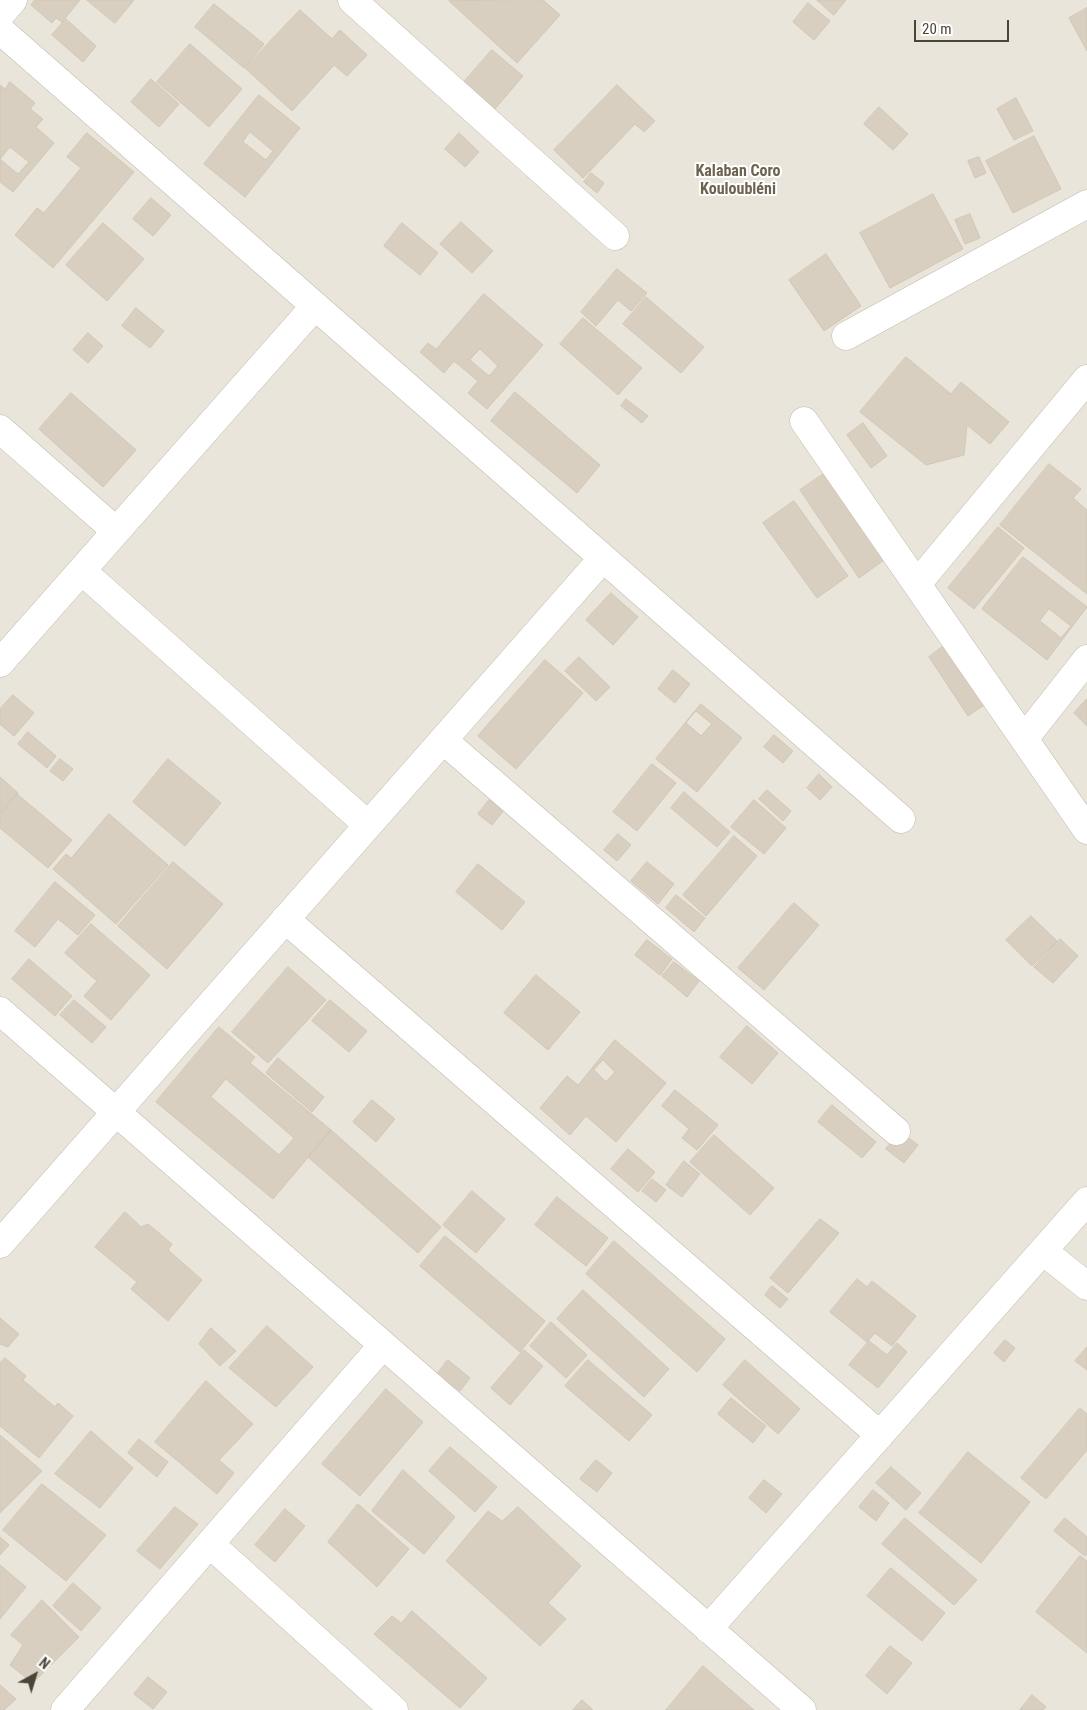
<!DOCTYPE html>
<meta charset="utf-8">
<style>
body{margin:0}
#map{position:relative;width:1087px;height:1710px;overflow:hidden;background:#f6f3ec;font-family:"Roboto Condensed",sans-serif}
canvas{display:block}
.north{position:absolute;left:10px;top:1650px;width:50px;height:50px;-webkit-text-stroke:4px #fff;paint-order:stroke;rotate:39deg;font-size:14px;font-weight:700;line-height:20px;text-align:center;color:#4b4439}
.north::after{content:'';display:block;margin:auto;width:18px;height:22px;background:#4b4439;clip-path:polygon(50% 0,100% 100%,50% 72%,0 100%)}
.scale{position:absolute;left:914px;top:20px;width:95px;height:22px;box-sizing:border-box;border:2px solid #4b4439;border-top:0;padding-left:6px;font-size:15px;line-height:18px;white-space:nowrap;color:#4b4439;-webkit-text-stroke:4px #fff;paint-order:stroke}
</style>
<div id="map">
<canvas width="1087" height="1710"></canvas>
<div class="north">N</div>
<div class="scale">20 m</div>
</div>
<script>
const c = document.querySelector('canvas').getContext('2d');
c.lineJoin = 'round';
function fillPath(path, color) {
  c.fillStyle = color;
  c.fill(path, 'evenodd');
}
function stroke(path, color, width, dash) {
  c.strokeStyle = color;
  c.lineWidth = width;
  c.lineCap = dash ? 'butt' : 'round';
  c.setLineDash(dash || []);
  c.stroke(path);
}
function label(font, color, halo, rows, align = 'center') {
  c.font = font + ' "Roboto Condensed",sans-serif';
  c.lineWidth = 4;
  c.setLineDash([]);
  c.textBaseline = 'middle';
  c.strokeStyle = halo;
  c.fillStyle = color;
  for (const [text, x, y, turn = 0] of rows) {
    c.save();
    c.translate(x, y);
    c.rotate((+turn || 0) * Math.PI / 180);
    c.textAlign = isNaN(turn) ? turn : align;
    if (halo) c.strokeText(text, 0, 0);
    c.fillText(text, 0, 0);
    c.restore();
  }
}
fillPath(new Path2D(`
 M0,0H1087V1710H0Z`), '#eae5da');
const building = new Path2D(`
 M35,0H80L62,22L56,18L52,23L31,5Z
 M87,0H134L115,23Z
 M543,0L560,15L517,63L449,1Z
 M817,0H846L834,15Z
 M808,3L830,21L814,40L793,22Z
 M214,4L264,44L244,68L195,27Z
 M1087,8V51L1069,18Z
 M300,10L332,39L340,30L367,55L347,76L334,65L292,111L245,68Z
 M66,19L96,46L83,62L52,35Z
 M190,44L242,89L209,127L157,82Z
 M492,50L523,76L494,110L463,83Z
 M151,79L179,104L159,127L131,102Z
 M10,82L35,103L30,109L43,119L36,127L54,143L13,192L0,182V159L18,174L29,162L10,147L0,159V85L5,89Z
 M617,85L655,121L644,132L635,124L583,178L554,150Z
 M259,95L300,128L245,197L204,164ZM250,132L273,151L266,160L243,142Z
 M1016,98L1033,131L1014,140L997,109Z
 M879,107L908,134L893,150L864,124Z
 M87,133L134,172L53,268L15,235L37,208L44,213L81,168L67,157Z
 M459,133L479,152L465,167L445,149Z
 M1034,136L1061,189L1013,213L986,161Z
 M979,157L986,173L975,178L968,161Z
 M591,173L604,183L597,193L584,182Z
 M933,194L963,249L890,288L860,233Z
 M151,198L171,215L153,236L133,219Z
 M970,214L980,238L965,244L955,220Z
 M461,222L493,251L472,273L440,244Z
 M103,223L144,259L107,301L66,265Z
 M402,223L438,253L420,275L384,246Z
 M826,254L861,306L824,331L789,280Z
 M617,269L647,293L631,311L618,300L596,326L581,312Z
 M484,294L543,345L487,409L468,393L478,381L454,361L444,373L420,352L428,343L436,349ZM480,349L498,366L489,376L470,360Z
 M646,297L704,347L681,373L623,324Z
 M136,308L164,331L150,348L122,326Z
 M583,318L642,368L618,395L560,344Z
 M88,333L103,346L88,363L73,350Z
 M906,357L951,394L961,382L1009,422L990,444L967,425L964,455L926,465L860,412Z
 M515,392L600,465L577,493L491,421Z
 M71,393L136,450L103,487L39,429Z
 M626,399L648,416L642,423L621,406Z
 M863,423L887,456L871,468L847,435Z
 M1049,464L1081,489L1073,498L1087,510V594L1000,525Z
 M828,471L887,558L859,578L800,490Z
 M794,501L848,576L817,598L763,523Z
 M998,527L1024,548L974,609L948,588Z
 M1023,557L1087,607L1047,660L982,609ZM1049,609L1071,626L1061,638L1040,621Z
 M611,593L638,617L613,645L586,620Z
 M945,645L984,705L968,716L929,657Z
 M579,657L610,687L596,701L565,671Z
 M545,660L583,693L516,769L478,736Z
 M673,670L690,684L675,703L658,689Z
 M13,695L34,713L14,736L0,724V709Z
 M1087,699V726L1074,713Z
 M701,704L742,738L697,792L656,759ZM696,711L712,724L701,736L686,723Z
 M28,732L56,756L47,768L18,744Z
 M774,735L793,751L783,763L764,747Z
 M60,759L73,769L63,781L50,771Z
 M168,759L221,803L185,846L133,802Z
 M652,764L676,783L637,831L613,812Z
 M819,774L832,787L820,800L807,788Z
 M0,777L18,793L0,813Z
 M767,790L791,811L783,821L759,799Z
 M684,792L730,832L717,847L671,808Z
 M17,794L72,840L48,868L0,828V815Z
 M490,799L504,810L492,825L478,814Z
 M754,800L786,828L764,854L731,827Z
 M109,814L168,865L116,924L53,869L66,854L71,858Z
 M618,834L631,845L617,861L604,850Z
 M734,836L757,856L706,916L683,895Z
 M173,862L223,904L167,969L118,926Z
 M647,862L674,884L658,904L631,881Z
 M478,864L525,902L502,930L456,892Z
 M55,882L95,915L78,935L58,919L35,947L15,931Z
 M676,895L705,918L694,932L666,908Z
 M794,903L819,925L764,990L738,968Z
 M1031,916L1057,941L1032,966L1006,940Z
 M91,924L150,975L111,1020L84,996L97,981L65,953Z
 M1060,939L1078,956L1053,983L1034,967Z
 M647,940L672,959L660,975L635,955Z
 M29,959L72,996L55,1016L12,979Z
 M674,962L699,981L687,997L662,976Z
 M288,967L326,1000L268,1063L232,1032Z
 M536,975L580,1012L548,1050L504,1013Z
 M74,1000L106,1027L92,1043L60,1015Z
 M330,1000L367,1031L349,1052L312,1021Z
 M747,1026L778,1053L752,1084L720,1057Z
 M219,1027L255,1057L250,1063L331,1130L273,1199L156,1102ZM226,1079L294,1138L279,1155L211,1097Z
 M615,1040L666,1083L616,1142L586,1116L570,1135L540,1108L567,1076L578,1085ZM603,1060L615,1072L606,1082L594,1070Z
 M278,1058L324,1097L312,1112L266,1073Z
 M675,1090L718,1125L697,1150L682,1138L689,1129L662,1106Z
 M372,1100L395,1119L376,1142L353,1122Z
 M832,1105L876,1142L862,1158L818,1122Z
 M331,1130L441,1227L418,1253L308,1157Z
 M900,1131L918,1145L904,1163L886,1149Z
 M714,1135L774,1188L750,1215L690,1162Z
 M628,1149L655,1172L638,1192L611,1169Z
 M684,1161L700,1174L682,1197L666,1185Z
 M652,1179L666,1190L656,1202L642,1191Z
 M472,1191L505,1219L476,1253L443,1225Z
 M557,1197L608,1238L586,1266L535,1225Z
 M125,1212L141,1227L148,1224L172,1244L168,1250L202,1280L168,1321L131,1289L137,1282L95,1247Z
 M820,1219L839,1233L788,1293L770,1278Z
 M445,1236L545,1321L520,1352L420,1266Z
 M614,1241L725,1339L697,1372L586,1274Z
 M857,1279L867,1287L872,1281L916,1316L892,1346L875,1333L867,1342L830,1312Z
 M772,1286L788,1299L780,1308L765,1295Z
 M583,1290L669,1369L644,1397L557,1319Z
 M0,1318L19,1334L8,1347L0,1344Z
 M551,1322L587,1355L566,1378L530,1346Z
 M267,1326L313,1367L276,1407L229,1368Z
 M211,1328L236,1351L220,1366L199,1344Z
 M1005,1340L1015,1348L1004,1362L994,1353Z
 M869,1341L887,1355L897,1343L907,1352L878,1388L849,1365Z
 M1087,1347V1370L1075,1361Z
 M524,1350L543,1366L510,1405L491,1388Z
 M5,1358L26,1376L23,1380L55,1407L58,1403L73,1416L39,1458L0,1426V1363Z
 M448,1360L470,1378L460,1391L437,1374Z
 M588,1360L652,1415L629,1441L565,1386Z
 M745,1360L800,1409L778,1434L723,1385Z
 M206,1381L253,1424L219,1460L234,1473L217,1494L155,1442Z
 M386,1389L423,1422L360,1496L322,1464Z
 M731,1398L766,1426L753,1443L718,1414Z
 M1080,1408L1087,1414V1450L1046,1499L1021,1478Z
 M91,1431L133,1468L100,1508L55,1474Z
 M0,1435L42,1471L0,1513Z
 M139,1439L168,1462L157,1477L128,1453Z
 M450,1447L497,1487L475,1512L429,1471Z
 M968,1452L1030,1502L981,1563L919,1513Z
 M596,1460L612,1473L597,1492L580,1479Z
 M891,1467L921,1493L906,1510L876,1483Z
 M403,1470L455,1517L424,1554L372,1511Z
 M764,1480L782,1494L766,1513L749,1498Z
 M42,1484L106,1535L66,1581L3,1530Z
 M873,1490L889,1503L876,1521L859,1507Z
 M358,1504L409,1549L377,1587L328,1542Z
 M175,1507L198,1524L160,1569L137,1551Z
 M518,1507L581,1566L548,1603L566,1619L540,1646L446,1561L488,1511L502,1521Z
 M285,1509L305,1526L275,1562L255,1545Z
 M905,1518L977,1580L954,1605L882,1544Z
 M1065,1518L1087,1537V1554L1085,1556L1054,1531Z
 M0,1537L9,1545L0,1555Z
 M1080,1556L1087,1561V1653L1036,1612Z
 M0,1565L26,1587L0,1619Z
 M891,1568L945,1613L922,1641L867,1596Z
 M73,1583L101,1608L81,1631L53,1606Z
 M42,1600L79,1637L33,1683L10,1665L23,1645L11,1635Z
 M412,1611L487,1678L460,1708L374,1634L392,1616L401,1623Z
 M890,1646L912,1663L887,1694L866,1676Z
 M703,1666L754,1710H666Z
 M148,1677L167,1692L153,1709L134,1694Z
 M0,1685L16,1699L4,1710H0Z
 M1032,1695L1046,1707L1043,1710H1020Z
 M582,1700L593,1710H573Z`);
fillPath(building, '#d8cfc1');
stroke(building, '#d3c7b4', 1);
const minor = new Path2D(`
 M352,0L615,236
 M0,15L13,0
 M0,30L901,819
 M846,336L1087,204
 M804,421L1087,830
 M0,429L116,531
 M82,571L368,825
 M917,584L1087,379
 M0,663L315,306
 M1024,739L1087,659
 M443,740L896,1131
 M285,919L880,1435
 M0,1011L802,1710
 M0,1244L603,558
 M1043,1251L1087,1286
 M210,1544L394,1710
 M708,1629L1087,1201
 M65,1710L383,1345`);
stroke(minor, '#c2bbae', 29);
stroke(minor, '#fff', 28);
label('bold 16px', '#6e6250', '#fff', [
 ["Kalaban Coro",738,172],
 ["Kouloubléni",738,190]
]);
</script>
